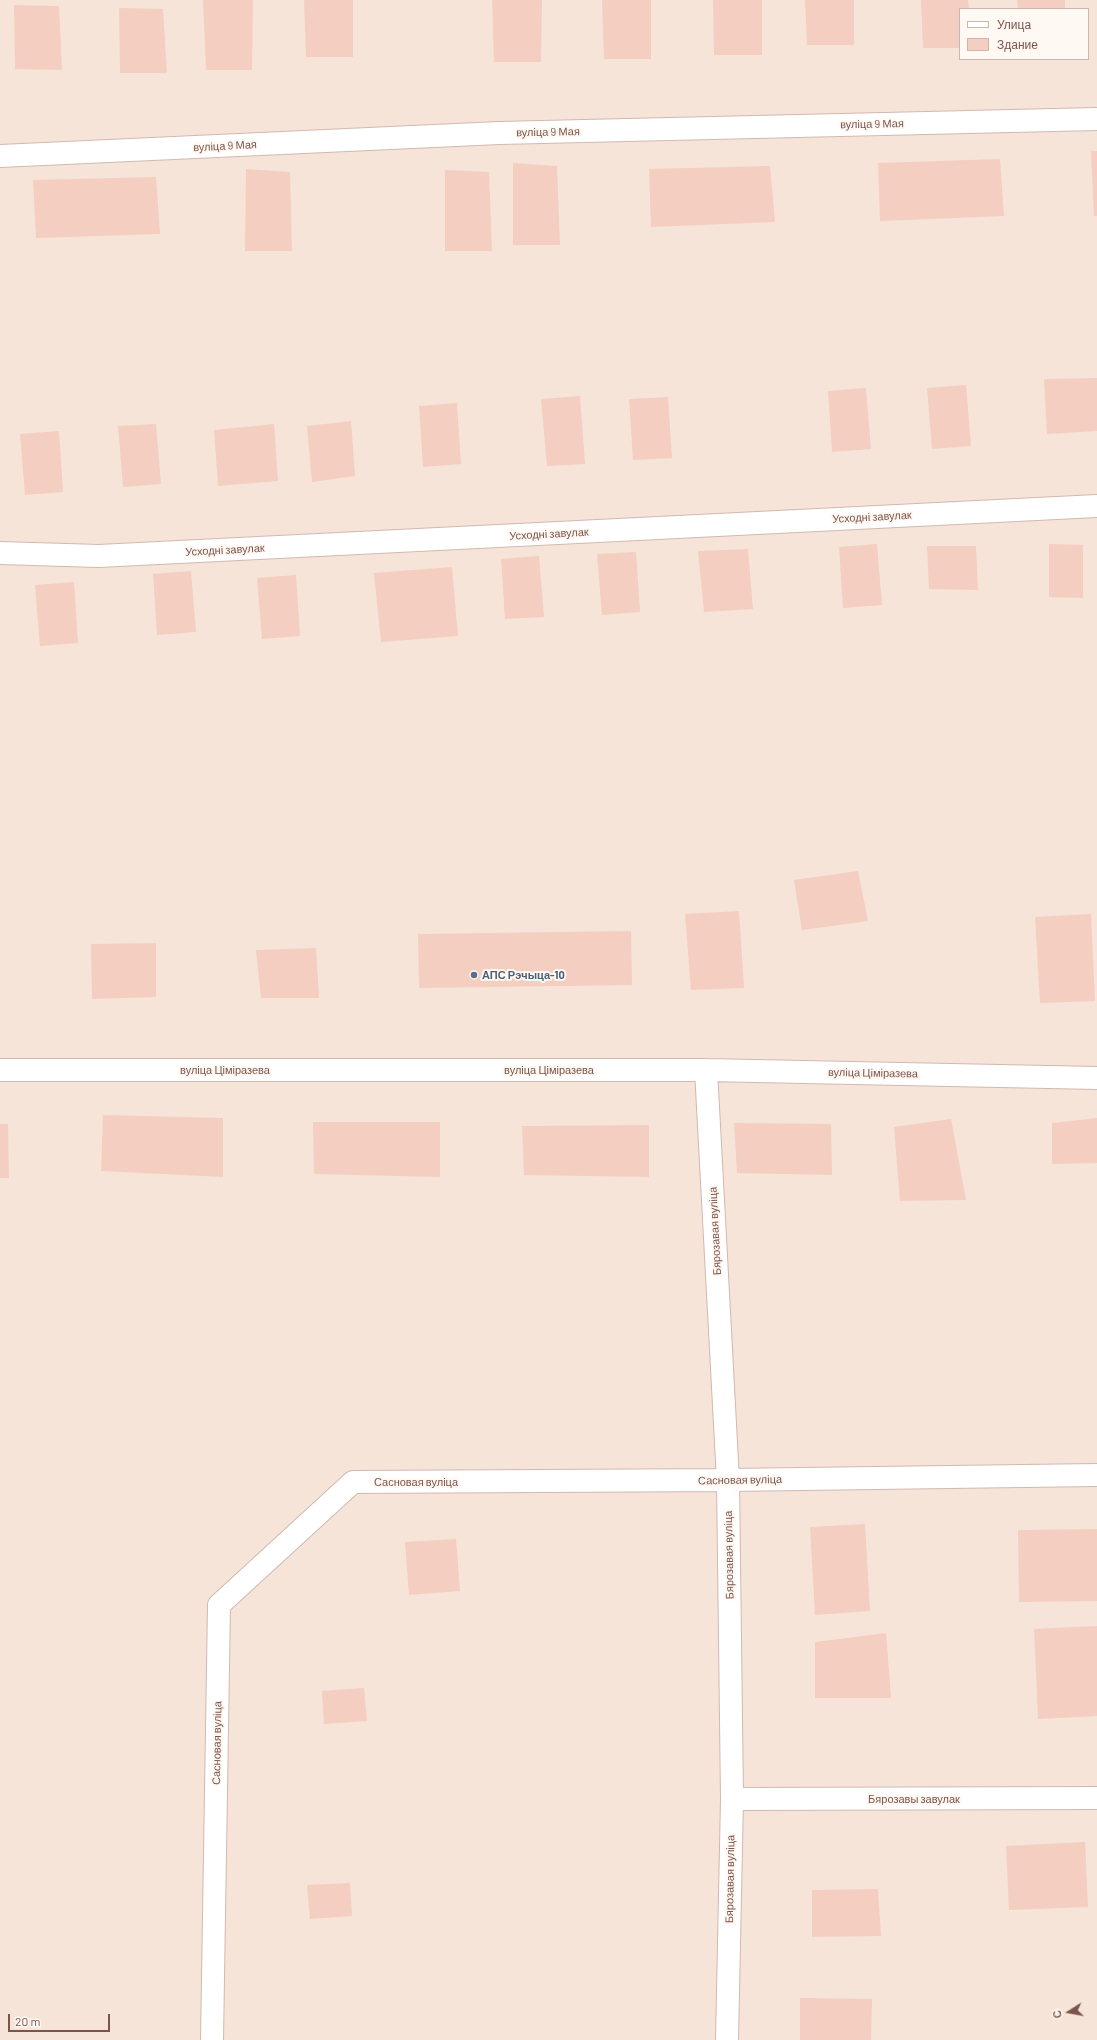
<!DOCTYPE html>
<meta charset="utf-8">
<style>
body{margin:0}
#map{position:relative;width:1097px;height:2040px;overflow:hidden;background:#fdf3eb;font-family:Barlow,sans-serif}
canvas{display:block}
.legend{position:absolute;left:959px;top:8px;width:130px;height:52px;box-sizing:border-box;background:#fff8f3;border:1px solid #cab7b0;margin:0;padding:5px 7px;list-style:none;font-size:12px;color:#7b554c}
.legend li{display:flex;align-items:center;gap:8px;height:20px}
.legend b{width:20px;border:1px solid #cab7b0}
.north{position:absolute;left:1049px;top:1992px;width:40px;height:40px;-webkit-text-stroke:3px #fff8f3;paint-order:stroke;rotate:259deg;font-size:11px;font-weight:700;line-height:16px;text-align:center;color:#7b554c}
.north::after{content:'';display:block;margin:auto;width:14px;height:18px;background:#7b554c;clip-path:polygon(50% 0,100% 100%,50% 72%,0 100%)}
.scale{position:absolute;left:8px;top:2014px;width:102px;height:18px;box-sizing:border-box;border:2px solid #7b554c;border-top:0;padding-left:5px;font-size:12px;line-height:14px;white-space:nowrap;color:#7b554c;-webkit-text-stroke:3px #fff8f3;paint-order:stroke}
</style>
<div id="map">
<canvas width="1097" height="2040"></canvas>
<ul class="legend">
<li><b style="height:5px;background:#fff"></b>Улица</li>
<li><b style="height:11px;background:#f4cec1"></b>Здание</li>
</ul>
<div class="north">С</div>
<div class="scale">20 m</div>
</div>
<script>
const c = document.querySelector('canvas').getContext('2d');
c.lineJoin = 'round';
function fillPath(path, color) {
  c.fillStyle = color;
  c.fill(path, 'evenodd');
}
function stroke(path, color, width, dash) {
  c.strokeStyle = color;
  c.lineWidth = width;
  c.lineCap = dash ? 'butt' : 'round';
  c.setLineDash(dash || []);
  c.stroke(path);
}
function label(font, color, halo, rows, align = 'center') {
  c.font = font + ' Barlow,sans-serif';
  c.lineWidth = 4;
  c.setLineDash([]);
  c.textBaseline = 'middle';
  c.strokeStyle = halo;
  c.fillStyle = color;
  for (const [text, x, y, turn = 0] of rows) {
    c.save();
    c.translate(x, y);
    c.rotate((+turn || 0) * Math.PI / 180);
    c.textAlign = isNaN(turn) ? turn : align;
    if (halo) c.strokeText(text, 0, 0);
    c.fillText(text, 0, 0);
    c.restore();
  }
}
fillPath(new Path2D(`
 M0,0H1097V2040H0ZM960,9H1088V59H960Z`), '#f6e4d9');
fillPath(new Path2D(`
 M203,0H253L252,70H206Z
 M304,0H353V57H306Z
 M492,0H542L541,62H494Z
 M602,0H651V59H604Z
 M713,0H762V55H714Z
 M805,0H854V45H807Z
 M921,0H968L969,9H960V48H923Z
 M1017,0H1065V9H1018Z
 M14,5L59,6L62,70L15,69Z
 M119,8L163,9L167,73H120Z
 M1091,151H1097V216H1094Z
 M1000,159L1004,216L880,221L878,163Z
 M513,163L557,166L560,245H513Z
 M770,166L775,222L651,227L649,169Z
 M246,169L290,172L292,251H245Z
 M445,170L489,172L492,251H445Z
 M156,177L160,234L36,238L33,180Z
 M1097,378V431L1047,434L1044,379Z
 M966,385L971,446L932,449L927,388Z
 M866,388L871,449L832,452L828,391Z
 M580,396L585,464L547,466L541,399Z
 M668,397L672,458L633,460L629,399Z
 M457,403L461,464L423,467L419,406Z
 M351,421L355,476L312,482L307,426Z
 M156,424L161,484L123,487L118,426Z
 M274,424L278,481L218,486L214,430Z
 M59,431L63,492L25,495L20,434Z
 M877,544L882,605L843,608L839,547Z
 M1049,544L1083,545V598L1049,597Z
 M927,546H976L978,590L929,589Z
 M748,549L753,609L704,612L698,551Z
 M636,552L640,612L602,615L597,554Z
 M539,556L544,617L505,619L501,559Z
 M452,567L458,636L381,642L374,573Z
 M191,571L196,632L157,635L153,574Z
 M296,575L300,636L262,639L257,578Z
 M74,582L78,643L40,646L35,585Z
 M858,871L868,921L802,930L794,880Z
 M739,911L744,988L691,990L685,914Z
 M1091,914L1095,1001L1040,1003L1035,917Z
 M631,931L632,985L419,988L418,934Z
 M156,943V997L92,999L91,944Z
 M316,948L319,998H261L256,950Z
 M103,1115L223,1118V1177L101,1171Z
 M1097,1118V1163L1052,1164V1123Z
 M951,1119L966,1200L900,1201L894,1127Z
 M313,1122H440V1177L314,1174Z
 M734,1123L831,1124L832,1175L737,1173Z
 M0,1124H8L9,1178H0Z
 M649,1125V1177L524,1175L522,1126Z
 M865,1524L870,1611L815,1615L810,1527Z
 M1097,1529V1601L1019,1602L1018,1530Z
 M456,1539L460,1591L409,1595L405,1542Z
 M1097,1626V1716L1038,1719L1034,1629Z
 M886,1633L891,1698H815V1642Z
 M364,1688L367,1721L324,1724L322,1691Z
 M1085,1842L1088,1907L1009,1910L1006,1846Z
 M350,1883L352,1916L310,1919L307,1885Z
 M878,1889L881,1936L812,1937V1890Z
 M800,1998L872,1999L871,2040H800Z`), '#f4cec1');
const minor = new Path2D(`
 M0,156L499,133L1097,119
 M0,553L99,556L1097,506
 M0,1070H706L1097,1078
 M706,1070L728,1480L732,1799L727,2040
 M732,1799L1097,1798
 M212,2040L219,1605L353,1482L728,1480L1097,1475`);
stroke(minor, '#d2b9af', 24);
stroke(minor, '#fff', 22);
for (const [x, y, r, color] of [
 [474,975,4,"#5c6f8a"]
]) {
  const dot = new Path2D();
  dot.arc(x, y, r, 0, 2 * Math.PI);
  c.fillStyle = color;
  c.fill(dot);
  stroke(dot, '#fff8f3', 1.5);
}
label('11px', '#7b554c', '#fff8f3', [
 ["вуліца 9 Мая",872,124,-1],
 ["вуліца 9 Мая",548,132,-1],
 ["вуліца 9 Мая",225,146,-3],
 ["Усходні завулак",872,517,-3],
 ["Усходні завулак",549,534,-3],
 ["Усходні завулак",225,550,-3],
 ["вуліца Ціміразева",225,1070],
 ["вуліца Ціміразева",549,1070],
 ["вуліца Ціміразева",873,1073,1],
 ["Бярозавая вуліца",715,1231,-93],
 ["Сасновая вуліца",740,1480,-1],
 ["Сасновая вуліца",416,1482],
 ["Бярозавая вуліца",729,1555,-91],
 ["Сасновая вуліца",217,1743,-89],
 ["Бярозавы завулак",914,1799],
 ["Бярозавая вуліца",730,1879,-89]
]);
label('bold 11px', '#4e5e75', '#fff8f3', [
 ["АПС Рэчыца-10",482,975]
], 'left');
</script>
